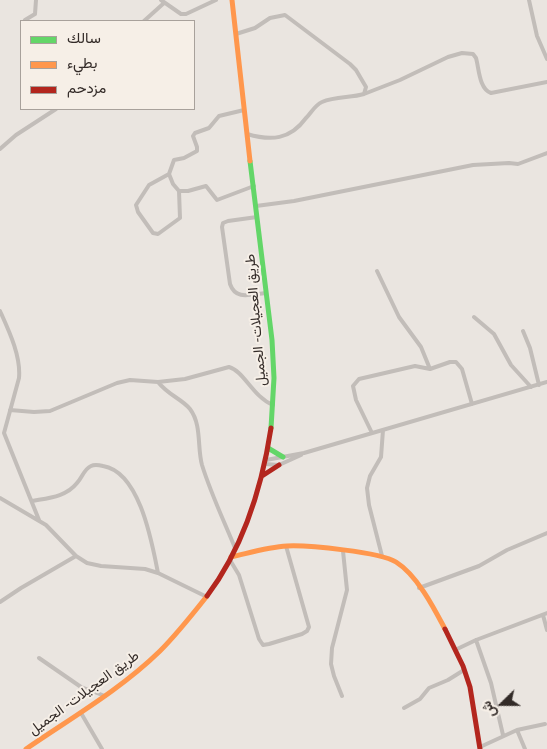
<!DOCTYPE html>
<meta charset="utf-8">
<style>
body{margin:0}
#map{position:relative;width:547px;height:749px;overflow:hidden;background:#eae5e0;font-family:"PT Sans",Vazirmatn,sans-serif}
canvas{display:block}
.legend{position:absolute;left:20px;top:20px;width:175px;height:90px;box-sizing:border-box;background:#f6efe7;border:1px solid #a8a19b;margin:0;padding:6px 9px;list-style:none;font-size:15px;color:#332b28}
.legend li{display:flex;align-items:center;gap:10px;height:25px}
.legend b{width:25px;border:1px solid #a8a19b}
.north{position:absolute;left:477px;top:679px;width:50px;height:50px;-webkit-text-stroke:4px #f6efe7;paint-order:stroke;rotate:248deg;font-size:14px;font-weight:700;line-height:20px;text-align:center;color:#332b28}
.north::after{content:'';display:block;margin:auto;width:18px;height:22px;background:#332b28;clip-path:polygon(50% 0,100% 100%,50% 72%,0 100%)}
</style>
<div id="map">
<canvas width="547" height="749"></canvas>
<ul class="legend">
<li><b style="height:6px;background:#63d668"></b>سالك</li>
<li><b style="height:6px;background:#ff974d"></b>بطيء</li>
<li><b style="height:6px;background:#b3261e"></b>مزدحم</li>
</ul>
<div class="north">ش</div>
</div>
<script>
const c = document.querySelector('canvas').getContext('2d');
c.lineJoin = 'round';
function stroke(path, color, width, dash) {
  c.strokeStyle = color;
  c.lineWidth = width;
  c.lineCap = dash ? 'butt' : 'round';
  c.setLineDash(dash || []);
  c.stroke(path);
}
function label(font, color, halo, rows, align = 'center') {
  c.font = font + ' "PT Sans",Vazirmatn,sans-serif';
  c.lineWidth = 4;
  c.setLineDash([]);
  c.textBaseline = 'middle';
  c.strokeStyle = halo;
  c.fillStyle = color;
  for (const [text, x, y, turn = 0] of rows) {
    c.save();
    c.translate(x, y);
    c.rotate((+turn || 0) * Math.PI / 180);
    c.textAlign = isNaN(turn) ? turn : align;
    if (halo) c.strokeText(text, 0, 0);
    c.fillText(text, 0, 0);
    c.restore();
  }
}
stroke(new Path2D(`
 M161,0L181,14H186L216,0
 M529,0L537,36L547,59
 M25,20L35,14L36,0
 M144,21L164,3
 M236,34L255,28L270,18L285,15L350,64L356,70L366,87L364,94C351,98 335,96 322,102C315,105 311,113 306,118C290,140 271,141 247,134
 M364,94L400,80L448,57L462,53L473,54L476,58C479,68 479,89 491,93L547,82
 M244,110L219,116L209,128L195,133L193,136L197,147V151L184,158L174,160L169,174L173,184L179,191H188L206,186L217,200L254,186
 M0,149L16,135L56,109
 M169,174L149,185L136,205L138,212L153,233L158,234L180,218L179,191
 M256,206L294,201L473,165L509,163L518,164L547,153
 M257,217L228,221L223,223L222,227L230,284C236,301 251,294 266,293
 M377,271L399,317L421,347L430,369
 M0,311C9,331 21,356 19,378L4,433L39,520
 M474,317L494,334L511,365L531,387
 M523,331L530,348L539,385
 M158,382C168,395 182,399 190,409C202,425 197,447 202,465C211,494 224,521 235,548
 M10,410L34,412L50,411L117,383L130,380L158,382L185,379L229,367C244,371 253,397 273,405
 M372,433L356,400L353,386L359,379L415,366L430,369L450,362H456L462,369L472,404
 M266,460L304,453L547,382
 M265,464L279,465L301,455
 M0,498L46,525L76,556L87,563L101,566L145,569L158,573L207,597
 M32,501C48,498 66,497 77,483C82,478 84,469 91,466C95,464 99,465 103,466C140,472 152,543 158,573
 M382,556L369,505L367,488L370,476L381,457L383,430
 M230,560L239,575L259,639L263,645L269,644L302,634L307,631L309,627L286,546
 M419,588L479,566L507,550L547,533
 M0,602L21,588L76,556
 M543,615L547,630
 M476,640L491,683L503,735
 M455,650L476,640L547,613
 M39,658L81,687L105,696
 M342,696L334,676L331,664L332,648L347,590L343,551
 M404,708L420,699L429,688L448,680L464,670
 M81,713L102,749
 M517,730L525,749
 M480,747L517,730L545,724`), '#c2bdb9', 4);
stroke(new Path2D(`
 M250,161L272,340L274,378L271,428
 M268,448L283,457`), '#63d668', 5);
stroke(new Path2D(`
 M232,0L250,161
 M231,557C249,553 268,547 287,546C308,545 380,552 396,562C417,575 434,608 445,629
 M26,749C71,718 120,690 160,651C177,634 192,615 207,596`), '#ff974d', 5);
stroke(new Path2D(`
 M262,476L279,465
 M207,596C243,548 262,487 271,428
 M445,629L463,666L470,687L480,749`), '#b3261e', 5);
label('14px', '#332b28', '#f6efe7', [
 ["طريق العجيلات- الجميل",256,320,-95],
 ["طريق العجيلات- الجميل",84,693,-36]
]);
</script>
